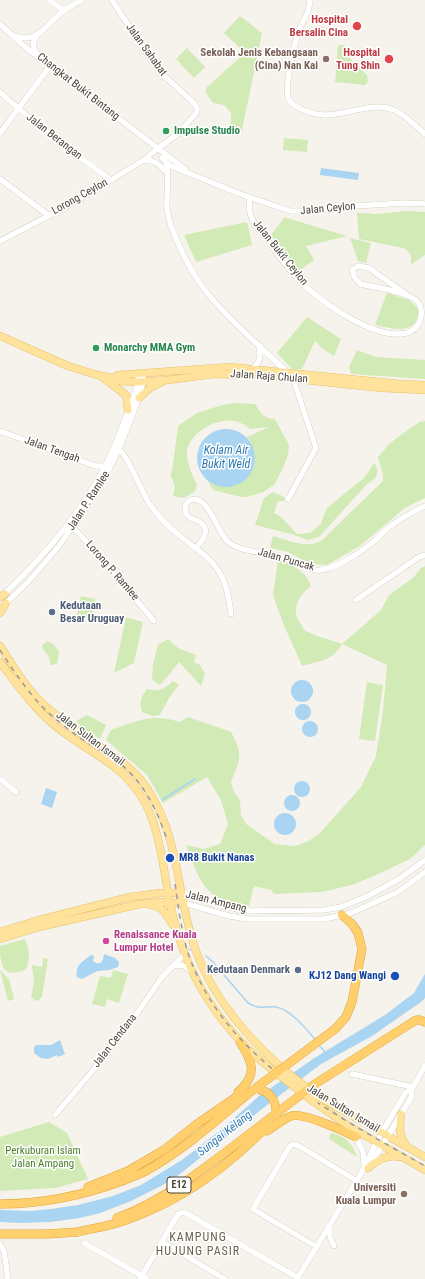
<!DOCTYPE html>
<style>
body{margin:0}
canvas{display:block;background:#f6f3ec}
</style>
<canvas width="425" height="1279"></canvas>
<script>
const c = document.querySelector('canvas').getContext('2d');
c.lineJoin = 'round';
function fillPath(path, color) {
  c.fillStyle = color;
  c.fill(path, 'evenodd');
}
function stroke(path, color, width, dash) {
  c.strokeStyle = color;
  c.lineWidth = width;
  c.lineCap = dash ? 'butt' : 'round';
  c.setLineDash(dash || []);
  c.stroke(path);
}
function label(font, color, halo, rows, align = 'center') {
  c.font = font + ' "Roboto Condensed",sans-serif';
  c.lineWidth = 3;
  c.setLineDash([]);
  c.textBaseline = 'middle';
  c.strokeStyle = halo;
  c.fillStyle = color;
  for (const [text, x, y, turn = 0] of rows) {
    c.save();
    c.translate(x, y);
    c.rotate((+turn || 0) * Math.PI / 180);
    c.textAlign = isNaN(turn) ? turn : align;
    if (halo) c.strokeText(text, 0, 0);
    c.fillText(text, 0, 0);
    c.restore();
  }
}
fillPath(new Path2D(`
 M240,16L262,33L242,130L230,129L231,113L224,105L213,103L206,93V88L245,53L224,33Z
 M338,45H344L351,60L367,75L368,81L365,85L335,82Z
 M187,48L205,67L194,78L176,59Z
 M284,138L308,140L307,152L283,150Z
 M407,211L425,212V255L410,265C413,257 411,252 403,248L359,239L357,213L376,214Z
 M285,217L290,219L347,236L306,246L314,260L297,272L271,235Z
 M247,222L252,245L196,262L184,235Z
 M350,238L371,243L366,263L358,261Z
 M387,293L409,300L419,310C417,336 393,329 375,325Z
 M307,317L341,339L334,356L323,349L315,341L302,369H292L277,353Z
 M357,350L376,357L425,360V379L351,374L349,367Z
 M235,403L255,404C261,413 264,419 275,419L289,445L288,455L283,468L274,485L263,492L247,497H241L213,490L207,480L213,484L255,462C255,452 253,445 247,437L269,427L250,429C245,425 241,422 234,421C216,418 189,433 187,452C186,461 193,477 197,485L195,491L184,498L173,496L175,486L170,474L172,472L178,426L197,413L222,405Z
 M425,421V498L406,507L360,546L327,565L314,564L301,559L288,552L270,548L273,536C288,540 306,549 321,541L383,481V474L378,457L390,443L419,422Z
 M374,463C381,472 376,480 367,484L319,537L308,540L291,534L255,525L264,498L273,492L284,497L285,501H278L274,513L280,516L297,534L310,533L320,525L327,508L365,477Z
 M278,559C293,566 306,570 311,586C299,595 290,610 301,624C302,626 304,630 306,631C312,635 334,641 342,644L381,610L389,595L413,578L421,568L425,566V845L410,859L376,875L352,885L322,892L274,894L271,890L254,886L249,906C240,904 230,903 221,899C200,890 194,865 186,845L204,849L220,844L228,824L221,800L207,777L163,803L147,775L106,740L111,730C137,721 152,713 180,722L188,717L231,732C244,755 240,760 231,782L234,792L240,800L241,815L246,824L275,844L295,846L307,842L320,833L361,787L376,756L383,711L387,665L342,644C332,661 320,661 302,666L283,623L273,595Z
 M81,596L95,599L92,619L77,616Z
 M126,617L143,622L134,663L114,673Z
 M168,639L178,648L196,655L194,662L200,665L205,674L201,686L179,662L163,682L159,685L152,679L153,664L158,645Z
 M47,641L53,644L59,652L57,664L51,665L48,655L42,648L43,645Z
 M173,681L179,685L169,698L160,715L152,716L142,712C139,702 141,697 147,689C158,692 165,689 173,681Z
 M367,682L383,685L375,741L359,739Z
 M87,715L106,725L100,739L83,729L76,721Z
 M25,939C29,949 31,958 26,969C3,980 0,965 0,946Z
 M43,958L48,959L42,997L38,1001L34,1000L31,996L34,982L32,965L42,967Z
 M0,970L9,979L14,999L8,1001Z
 M113,970L128,974L119,1003L107,999L105,1007L92,1004L100,976L111,978Z
 M49,1122L67,1133L88,1179L55,1188L0,1191V1137Z
 M331,1133C346,1137 351,1141 357,1157L329,1139Z`), '#d2eab5');
fillPath(new Path2D(`
 M321,168L359,173L358,180L320,175Z
 M197 458a29 29 0 1 1 58 0a29 29 0 1 1-58 0Z
 M291 691a11 11 0 1 1 22 0a11 11 0 1 1-22 0Z
 M295 712a8 8 0 1 1 16 0a8 8 0 1 1-16 0Z
 M302 729a8 8 0 1 1 16 0a8 8 0 1 1-16 0Z
 M294 789a8 8 0 1 1 16 0a8 8 0 1 1-16 0Z
 M46,788L57,792L52,808L41,804Z
 M284 803a8 8 0 1 1 16 0a8 8 0 1 1-16 0Z
 M274 824a11 11 0 1 1 22 0a11 11 0 1 1-22 0Z
 M104,954L115,958L119,962L118,967L109,970L97,971L82,979L77,977C75,965 82,962 91,955L94,956L93,961L96,963H101L103,959Z
 M425,974V998L421,1002L372,1036L321,1064L267,1105L176,1177L161,1186L131,1201L100,1213L80,1218L50,1222L19,1223L0,1222V1210L31,1211L51,1209L78,1205L113,1196L141,1185L182,1160L221,1130L259,1096L316,1057L385,1015L414,993Z
 M60,1040L65,1054L58,1057L57,1055L48,1059L41,1058L34,1053V1048L36,1045H51Z`), '#a9d4f2');
stroke(new Path2D(`
 M162,800L195,779
 M189,949L190,950
 M206,956L213,962L248,1003C259,1010 265,1006 276,1007C290,1009 306,1029 315,1039
 M318,1044L325,1052`), '#a9d4f2', 1.5);
const minor = new Path2D(`
 M50,0L64,11
 M309,0C311,10 304,19 300,28C295,41 283,88 289,100C292,105 297,107 301,109C308,112 317,115 325,115C348,115 371,101 394,110C404,114 417,127 425,134
 M0,24L25,47L185,169
 M37,35C32,43 32,48 38,55
 M15,36C36,44 45,26 60,14C66,8 75,4 82,0
 M0,92C35,124 73,152 111,180
 M0,133L50,66
 M162,158L171,166L240,194L290,211H311L356,206L404,203L425,204
 M144,160C154,160 159,164 165,171
 M166,163C170,171 166,198 167,208C168,214 169,220 171,226C180,250 192,275 209,295C232,323 261,347 287,372
 M0,179L48,215
 M250,198C246,218 257,226 268,241C277,253 286,266 296,277C318,300 363,332 395,334C400,334 406,334 410,332C422,326 425,308 416,300C402,291 378,288 361,284C356,280 352,276 353,269L358,266L369,268L407,295
 M0,241L73,203L144,160L157,149L179,133L197,112V108L194,103L160,72L153,63L112,0
 M252,369C261,362 261,355 259,345
 M0,431L95,466H105
 M117,447C130,458 140,490 150,505C159,517 168,527 180,536C193,547 208,555 218,570C227,584 229,598 231,614
 M288,499L316,448L293,378
 M70,524L96,552L154,621
 M196,548C203,540 211,529 200,522C197,520 192,519 189,517C183,512 184,503 191,500C208,494 218,533 227,541C241,553 263,551 279,556C292,560 303,568 316,570C332,572 361,552 373,542C378,538 383,532 388,528C400,519 412,512 425,506
 M3,595C37,563 70,526 94,486C108,464 118,439 127,414C132,400 139,389 138,374
 M356,600L419,557L425,555
 M4,605L28,582L59,546L100,487L119,449L139,398L143,382V373
 M0,779L16,792
 M182,893L221,905L245,911L324,910L341,907L368,896L399,879L425,860
 M184,903L229,916L247,919H324L351,913L367,906L398,892L425,872
 M173,966C181,964 187,966 192,972
 M352,1074L413,1087
 M55,1115L95,1068L138,1012L162,977L185,954
 M355,1135L363,1152L364,1165
 M371,1164L412,1096L411,1090L425,1066
 M330,1227V1237L334,1246
 M162,1242L225,1279
 M84,1243L147,1279
 M0,1244L4,1251L8,1279
 M317,1247L253,1209L290,1146L294,1144L299,1146L357,1181
 M140,1279L178,1214L184,1212L298,1278
 M297,1279L359,1177L382,1132L406,1092L411,1090`);
const major = new Path2D(`
 M0,336L68,366L97,375L113,378L118,381L138,382L168,380L214,374L258,375L382,388L425,390
 M102,377L126,395L128,410
 M113,378L118,375L230,367L400,384L425,385
 M139,398L151,387L162,382
 M0,597L5,594
 M0,613L6,603
 M0,646C10,661 19,677 31,691C44,707 62,720 79,732C102,750 129,762 146,787C176,829 177,884 190,932C204,987 242,1033 284,1070
 M0,662C18,686 34,709 58,728C88,752 119,762 141,796C160,825 163,869 170,903C184,974 221,1032 279,1075
 M151,905C163,906 166,915 173,925
 M0,932L39,920L130,897L160,893H182
 M0,939L39,927L140,904L162,902L184,903
 M319,1097L425,1157
 M314,1102L347,1125L425,1170
 M401,1114C400,1127 398,1134 406,1145
 M368,1168C377,1160 387,1154 399,1157`);
const highway = new Path2D(`
 M292,1061L335,1029L346,1017L352,1002L362,949L358,933L353,925L342,915
 M315,1084L416,1020H420L425,1022
 M238,1092C258,1075 253,1062 240,1042
 M267,1131C275,1126 283,1119 291,1116C303,1112 344,1131 356,1137
 M88,1187L128,1171L164,1150L197,1124L245,1091
 M0,1204C42,1204 85,1195 125,1180C131,1177 138,1175 144,1172C182,1151 216,1121 249,1093
 M117,1218C173,1197 221,1155 269,1119
 M78,1232C94,1228 111,1226 126,1220C184,1200 233,1163 274,1119L276,1115`);
stroke(minor, '#c2bbae', 6);
stroke(major, '#e6c16a', 8);
stroke(highway, '#e0a43c', 9);
stroke(minor, '#fff', 5.5);
stroke(major, '#ffe39c', 7);
stroke(highway, '#ffcf6e', 8);
stroke(new Path2D(`
 M0,650C15,673 30,696 50,714C59,722 69,730 79,737C93,747 109,754 122,765C144,784 157,810 166,837
 M175,884C179,911 182,939 192,964C232,1063 337,1116 425,1166`), '#9a9a9a', 1.5, [5, 5]);
const majorBridge = new Path2D(`
 M284,1070L319,1097
 M279,1075L314,1102`);
const highwayBridge = new Path2D(`
 M258,1089C271,1092 277,1102 276,1115
 M249,1093L292,1061
 M269,1119L315,1084
 M0,1234H47L78,1232`);
stroke(majorBridge, '#e6c16a', 8, []);
stroke(highwayBridge, '#e0a43c', 9, []);
stroke(majorBridge, '#ffe39c', 7);
stroke(highwayBridge, '#ffcf6e', 8);
for (const [x, y, r, color] of [
 [357,26,5,"#e0444e"],
 [326,59,4,"#8d6e63"],
 [389,59,5,"#e0444e"],
 [166,131,4,"#2e9e5b"],
 [96,348,4,"#2e9e5b"],
 [52,612,4,"#5c6f8a"],
 [170,858,5,"#1a4fb4"],
 [106,941,4,"#d1479c"],
 [298,970,4,"#5c6f8a"],
 [395,976,5,"#1a4fb4"],
 [404,1194,4,"#8d6e63"]
]) {
  const dot = new Path2D();
  dot.arc(x, y, r, 0, 2 * Math.PI);
  c.fillStyle = color;
  c.fill(dot);
  stroke(dot, '#fff', 1.5);
}
for (const [x, y, w] of [
 [179,1185,24]
]) {
  const box = new Path2D();
  box.roundRect(x - w / 2, y - 8, w, 16, 3);
  c.fillStyle = '#fff';
  c.fill(box);
  stroke(box, '#4b4439', 1);
}
label('bold 10px', '#4b4439', null, [
 ["E12",179,1185]
]);
label('bold 11px', '#be3a42', '#fff', [
 ["Hospital",348,20],
 ["Bersalin Cina",348,33],
 ["Hospital",380,53],
 ["Tung Shin",380,66]
], 'right');
label('11px', '#4b4439', '#fff', [
 ["Jalan Sahabat",146,50,54],
 ["Changkat Bukit Bintang",78,87,38],
 ["Jalan Berangan",54,137,38],
 ["Lorong Ceylon",80,197,-29],
 ["Jalan Ceylon",328,209,-5],
 ["Jalan Bukit Ceylon",280,253,51],
 ["Jalan Raja Chulan",269,377,4],
 ["Jalan Tengah",52,450,20],
 ["Jalan P. Ramlee",89,501,-57],
 ["Jalan Puncak",286,560,16],
 ["Lorong P. Ramlee",112,571,49],
 ["Jalan Sultan Ismail",90,739,37],
 ["Jalan Ampang",216,902,14],
 ["Jalan Cendana",115,1041,-52],
 ["Jalan Sultan Ismail",343,1109,31]
]);
label('bold 11px', '#785e54', '#fff', [
 ["Sekolah Jenis Kebangsaan",318,53],
 ["(Cina) Nan Kai",318,66],
 ["Universiti",396,1188],
 ["Kuala Lumpur",396,1201]
], 'right');
label('bold 11px', '#27864d', '#fff', [
 ["Impulse Studio",174,131],
 ["Monarchy MMA Gym",104,348]
], 'left');
label('bold 11px', '#4e5e75', '#fff', [
 ["Kedutaan",60,606],
 ["Besar Uruguay",60,619],
 ["Kedutaan Denmark",290,970,"right"]
], 'left');
label('bold 11px', '#164399', '#fff', [
 ["MR8 Bukit Nanas",179,858],
 ["KJ12 Dang Wangi",386,976,"right"]
], 'left');
label('bold 11px', '#b23c85', '#fff', [
 ["Renaissance Kuala",114,935],
 ["Lumpur Hotel",114,948]
], 'left');
label('11px', '#4a7f2a', '#fff', [
 ["Perkuburan Islam",43,1151],
 ["Jalan Ampang",43,1164]
]);
label('italic 12px', '#2e7ab2', '#fff', [
 ["Kolam Air",226,451],
 ["Bukit Weld",226,465],
 ["Sungai Kelang",225,1134,-38]
]);
c.letterSpacing = '1px';
label('12px', '#6e6250', '#fff', [
 ["KAMPUNG",198,1238],
 ["HUJUNG PASIR",198,1252]
]);
c.letterSpacing = '0px';
</script>
